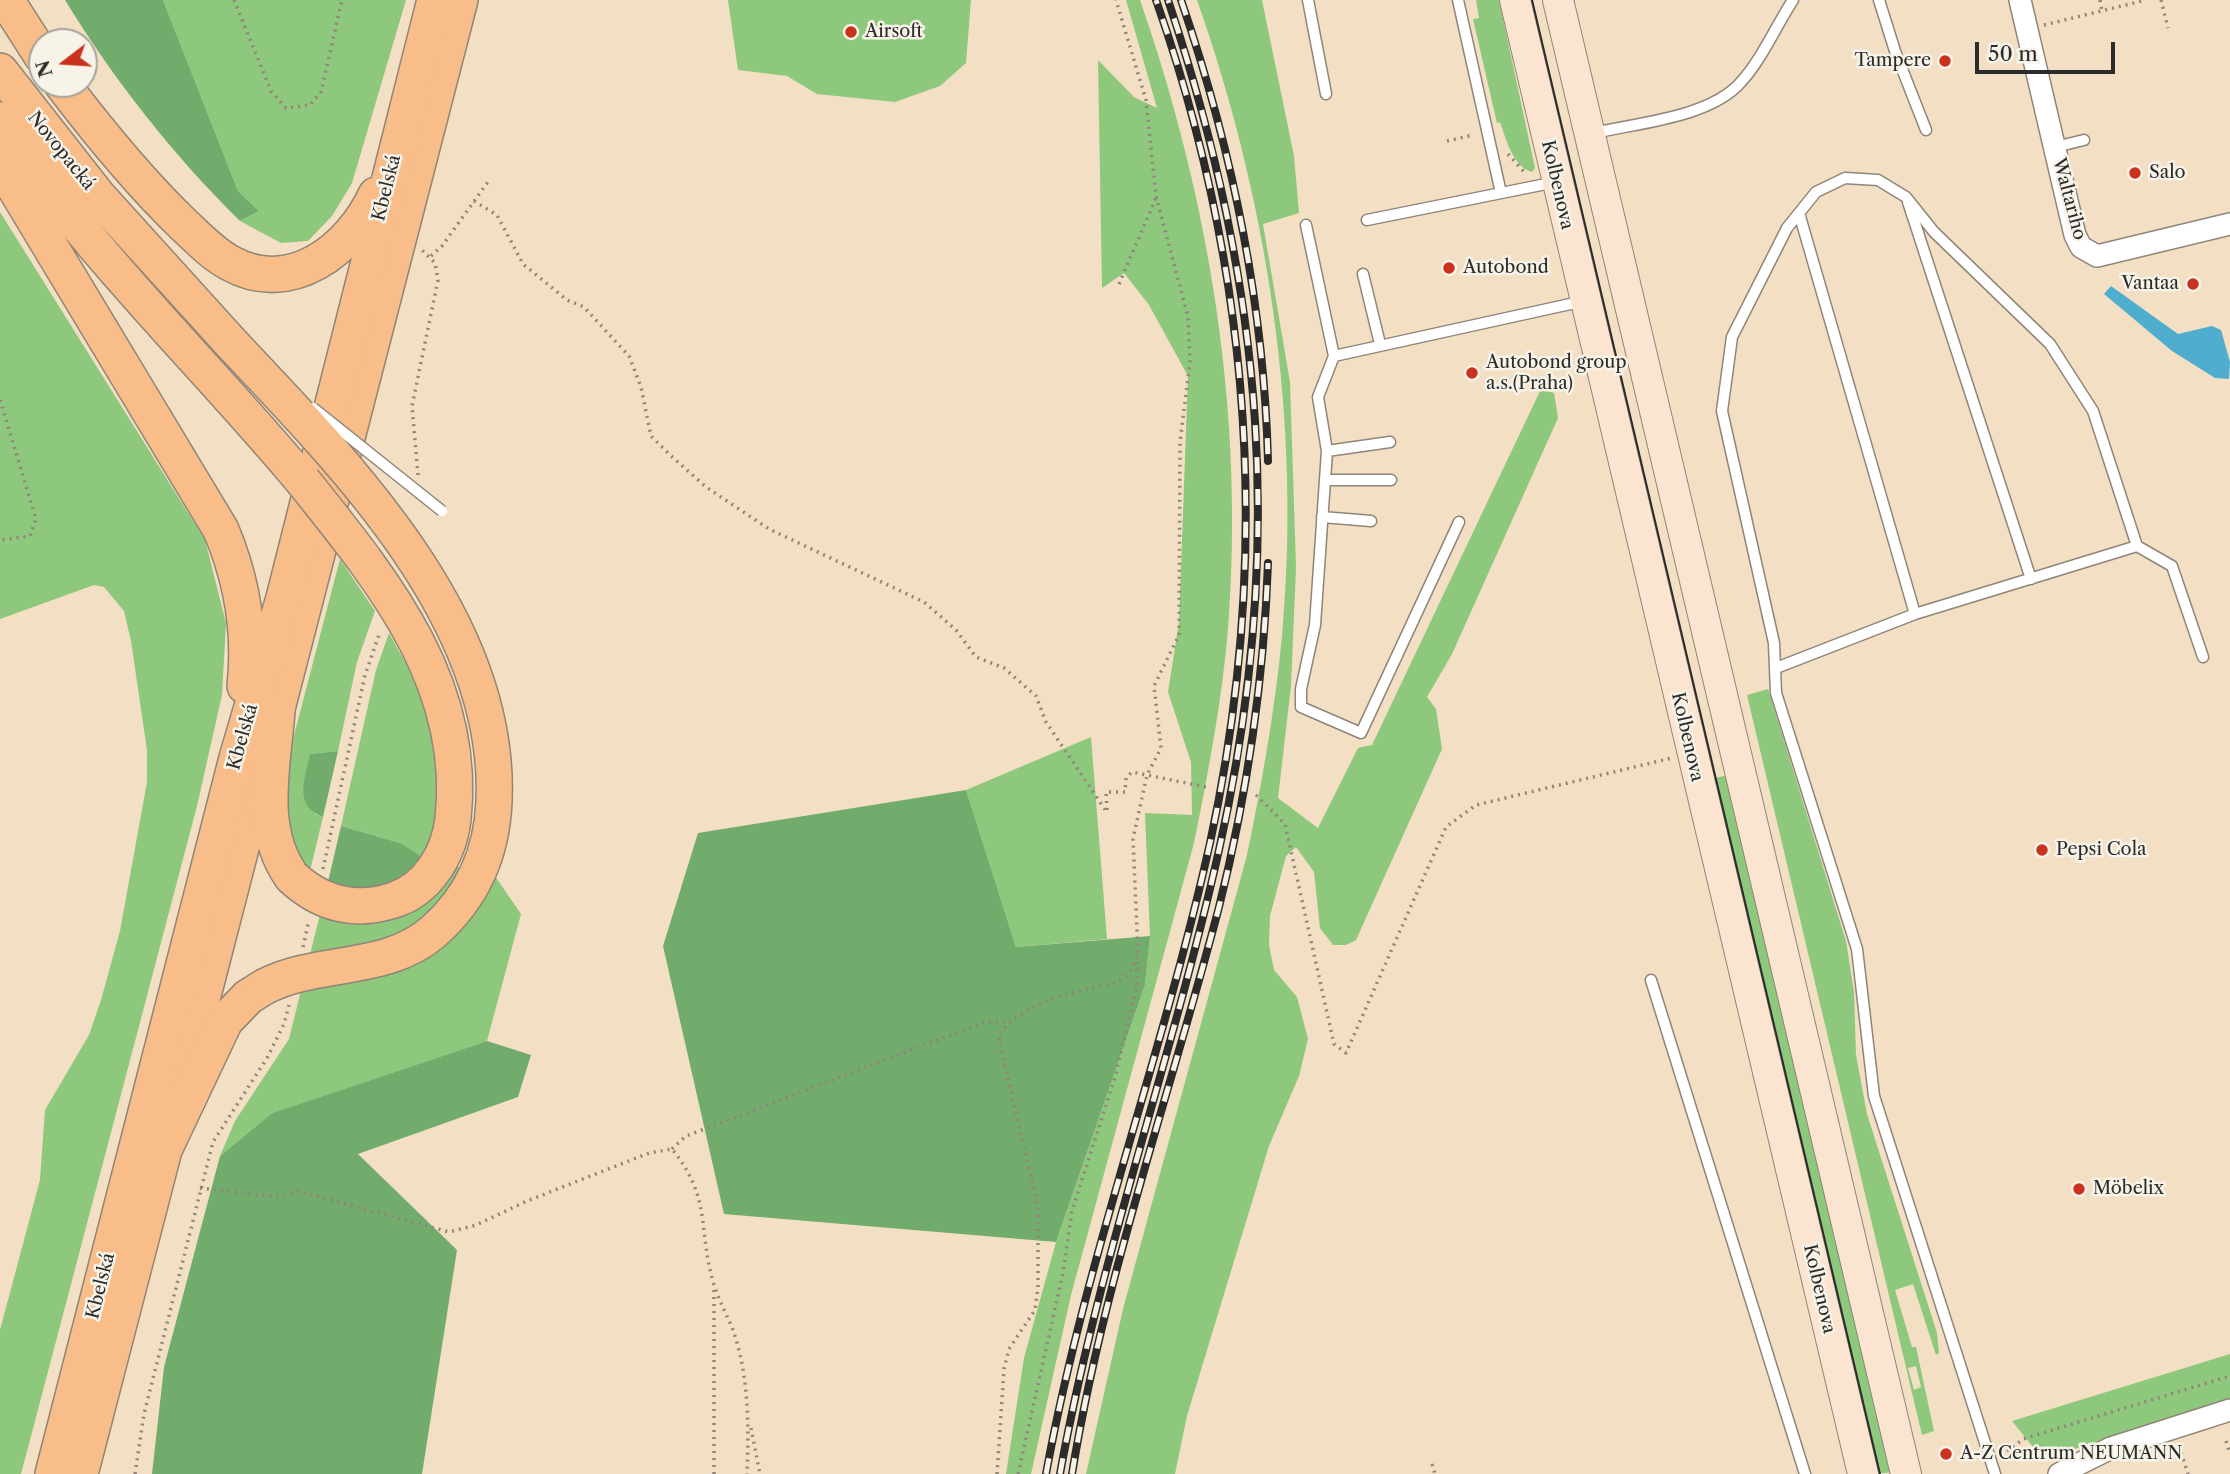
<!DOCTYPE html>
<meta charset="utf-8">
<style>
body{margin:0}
#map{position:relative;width:2230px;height:1474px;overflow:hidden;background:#f3dfc4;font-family:"Libre Caslon Text",serif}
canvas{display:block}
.north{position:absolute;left:28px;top:28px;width:70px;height:70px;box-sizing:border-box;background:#f7f3e8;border:2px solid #a5a39c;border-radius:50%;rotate:253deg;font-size:19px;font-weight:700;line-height:28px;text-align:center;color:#2b2b2b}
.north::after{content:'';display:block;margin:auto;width:24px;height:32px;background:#c8321e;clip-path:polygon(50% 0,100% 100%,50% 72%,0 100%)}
.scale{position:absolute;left:1975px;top:42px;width:140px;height:32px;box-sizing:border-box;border:4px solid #2b2b2b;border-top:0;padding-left:9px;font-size:21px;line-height:24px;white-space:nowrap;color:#2b2b2b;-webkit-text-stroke:5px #f7f3e8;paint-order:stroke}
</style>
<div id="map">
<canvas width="2230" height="1474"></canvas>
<div class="north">N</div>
<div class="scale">50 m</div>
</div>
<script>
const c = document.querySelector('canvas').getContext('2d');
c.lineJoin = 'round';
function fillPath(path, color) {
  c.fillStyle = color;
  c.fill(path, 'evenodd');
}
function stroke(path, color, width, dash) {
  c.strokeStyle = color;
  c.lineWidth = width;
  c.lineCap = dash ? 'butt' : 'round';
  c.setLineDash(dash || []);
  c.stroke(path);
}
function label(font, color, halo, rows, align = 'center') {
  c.font = font + ' "Libre Caslon Text",serif';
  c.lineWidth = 5;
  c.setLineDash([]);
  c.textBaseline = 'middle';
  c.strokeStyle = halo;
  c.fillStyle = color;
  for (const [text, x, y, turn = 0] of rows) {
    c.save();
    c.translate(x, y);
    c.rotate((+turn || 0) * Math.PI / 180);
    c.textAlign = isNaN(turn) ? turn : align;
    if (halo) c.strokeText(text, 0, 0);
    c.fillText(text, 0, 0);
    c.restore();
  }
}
fillPath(new Path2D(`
 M163,0H406L352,183L332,216L308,241L281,243L240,221L259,211L238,191Z
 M728,0H971L966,63L940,86L895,102L817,94L787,76L738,70Z
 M1126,0H1140C1210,201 1245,416 1228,629C1222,701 1208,773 1194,843L1071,1295L1031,1474H1006L1024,1358L1056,1242L1145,985L1150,936L1145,813L1192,815L1191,762L1168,692L1179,622L1188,376L1149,305L1124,273L1102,288L1098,60L1134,97L1157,108Z
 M1197,0H1262L1294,156L1299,213L1263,224L1290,382L1296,567L1291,686L1278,798L1318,828L1358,748L1372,745L1541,389L1554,393L1558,418L1452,654L1427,697L1436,709L1442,749L1356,940L1346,945H1333L1320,928L1314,872L1296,847L1286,856L1270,916L1269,945L1274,970L1297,997L1308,1039L1299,1076L1269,1146L1187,1416L1175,1474H1086L1123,1309L1247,855C1262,783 1275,709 1282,636C1302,423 1268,201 1197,0Z
 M1476,0H1499L1535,168L1532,172C1513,167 1506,139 1500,122L1497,123L1473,19L1479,18Z
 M0,212L205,540L226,623L222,695L197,806L21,1474H0V1330L40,1180L45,1110L89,1035L101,1000L120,931L147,782V750L131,641L124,611L104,587L94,585L0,619Z
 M340,559L375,611L357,662L338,751L310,754L315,814L323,817L309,875L293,847L283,818L286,766Z
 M389,633L429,705L441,801L425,859L495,876L521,914L487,1041L272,1113L220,1156L235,1121L289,1039L327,886L400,843L341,826L376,670Z
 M1768,689L1846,941L1854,992L1856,1055L1867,1114L1937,1333L1939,1353L1936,1355L1913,1284L1895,1290L1912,1347H1916L1934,1431L1922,1435L1747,695ZM1916,1366L1921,1387L1914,1390L1908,1368Z
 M1091,737L1107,939L1016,947L966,790Z
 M1728,775L1894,1472L1873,1474L1707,780Z
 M2230,1354V1400L2052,1456L2037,1452L2012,1421Z`), '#8dc87d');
fillPath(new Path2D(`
 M65,0H163L238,191L259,211L240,221C173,155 114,80 65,0Z
 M338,751L323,817C293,806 305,778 310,754Z
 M966,790L1016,947L1150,936L1145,985L1056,1242L724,1214L663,946L698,833Z
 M341,826L400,843L425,859L419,867L385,890L327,886Z
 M487,1041L531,1055L518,1097L358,1154L457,1250L422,1474H152L164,1367L220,1156L272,1113Z`), '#72ac6c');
fillPath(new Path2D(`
 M2111,286L2178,334L2212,326L2221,330L2230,362L2229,379L2215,378L2172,351L2104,294Z`), '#4faece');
const service = new Path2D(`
 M1308,0L1326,94
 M1458,0L1501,193
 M1879,0L1895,51L1926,130
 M1590,134C1635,123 1710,118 1741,82C1762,59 1776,26 1793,0
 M2055,147L2084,140
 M1908,202L2031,579
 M1799,213L1915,614
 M1367,220L1556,182
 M1306,225L1334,356
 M1363,274L1380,344
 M1327,451L1390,442
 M1325,480H1391
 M1322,517L1371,521
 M1459,522L1361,733L1301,707V689L1315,625L1327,451L1318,397L1334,356L1584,301
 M1776,668L1915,614L2137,546
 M1651,980L1805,1474
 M1995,1474L1874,1096L1857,949L1776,693L1774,643L1722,411L1732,337L1787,228L1816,192L1845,178L1878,180L1906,197L1934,232L2050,344L2093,411L2137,546L2172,566L2203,657`);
const minor = new Path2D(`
 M2020,0L2075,235L2081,247L2097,256L2230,224
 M2059,1474L2111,1448L2230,1410`);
const secondary = new Path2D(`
 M1515,0L1863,1474
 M1558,0L1906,1474`);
const primary = new Path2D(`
 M176,1104L461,0`);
const trunk = new Path2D(`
 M6,0L42,56
 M0,71L98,196L232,344
 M62,84C100,134 139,182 185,226C199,239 213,254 230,263C291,297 351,249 376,195
 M0,120C87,252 202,360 303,481
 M0,163L221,530C242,580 251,631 245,686
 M277,711C273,766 257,829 292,877
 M53,1474L237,758L284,598L435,0
 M80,1474L164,1150L225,1021L248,997L264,987`);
stroke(service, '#8f8578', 13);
stroke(minor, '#8f8578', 24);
stroke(secondary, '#8f8578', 32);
stroke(primary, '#8f8578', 36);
stroke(trunk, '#8f8578', 38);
stroke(new Path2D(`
 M234,0L271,91L286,108L310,105L321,92L342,0
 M2100,0L2102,11
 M2161,0L2168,28
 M2044,25L2146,0
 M1447,141L1473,135
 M1508,154L1526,174
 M474,201L497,215L523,264L567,300L584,307L629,356L641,387L651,436L669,454L706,487L769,529L924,602L956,630L976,657L1004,668L1036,696L1046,722L1106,811
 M431,256L442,246L490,179
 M1119,284L1156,198
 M0,400L36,519L30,536L0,540
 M418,475L412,406L438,280L435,263L422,250
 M1256,795L1285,824L1334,1044L1346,1053L1446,827L1476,805L1672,758
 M1107,810L1106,792H1125L1126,778L1132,772L1211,788
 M323,869L365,675L380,632
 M303,947L309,920
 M672,1149L686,1136L984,1022L1010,1021
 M200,1188L277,1197L298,1191L449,1232L476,1225L527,1201L649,1153L672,1149C713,1200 697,1229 714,1285C719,1301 727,1315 733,1330C749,1376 749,1427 747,1474
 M751,1428L760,1474
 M2226,1441L2230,1454
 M2179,1446L2188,1474
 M2002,1456L2023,1439L2230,1376
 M1432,1464L1435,1474
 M135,1474L144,1414L213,1142L267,1058L284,1024L289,1005
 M714,1474V1287
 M997,1474L1004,1369L1009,1349L1035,1310L1038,1287V1207L998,1035C1025,1001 1077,991 1117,982C1131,974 1134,968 1138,953L1133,839L1147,775L1161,748L1154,686L1179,635L1180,442L1190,362L1188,317L1156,196L1146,100L1116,0
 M1018,1474L1063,1273L1072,1211L1115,1077L1137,987V962`), '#8f8578', 3.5, [2, 5]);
stroke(service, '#fff', 10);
stroke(minor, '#fff', 21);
stroke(secondary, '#fce5d0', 30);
stroke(primary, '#f8bd89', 33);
stroke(trunk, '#f8bd89', 35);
stroke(new Path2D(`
 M1532,0L1880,1474`), '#2b2b2b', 2);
const rail = new Path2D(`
 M1181,0C1232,149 1264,303 1268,461
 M1046,1474C1085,1260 1163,1055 1210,843C1272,557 1253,276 1156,0
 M1060,1474C1098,1262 1172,1060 1219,850C1286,552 1265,289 1168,0
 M1072,1474C1103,1282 1170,1095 1219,907C1247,795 1264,678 1268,563`);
stroke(rail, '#2b2b2b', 8);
stroke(rail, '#f7f3e8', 5, [16]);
const serviceBridge = new Path2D(`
 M313,408L442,511`);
const trunkBridge = new Path2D(`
 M232,344C346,465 502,621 494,801C492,853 473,897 433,932C386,973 317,959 264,987
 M292,877C321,904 355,913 394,900C428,889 449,854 453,819C468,683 383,581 303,481`);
stroke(serviceBridge, '#8f8578', 13, []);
stroke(trunkBridge, '#8f8578', 38, []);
stroke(serviceBridge, '#fff', 10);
stroke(trunkBridge, '#f8bd89', 35);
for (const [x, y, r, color] of [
 [851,32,7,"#c8321e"],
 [1945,61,7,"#c8321e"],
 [2135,173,7,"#c8321e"],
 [1449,268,7,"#c8321e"],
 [2193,284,7,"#c8321e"],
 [1472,373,7,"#c8321e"],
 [2042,850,7,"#c8321e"],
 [2079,1189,7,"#c8321e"],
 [1946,1454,7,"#c8321e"]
]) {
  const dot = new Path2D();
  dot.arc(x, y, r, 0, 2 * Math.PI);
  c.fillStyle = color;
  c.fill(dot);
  stroke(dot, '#f7f3e8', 2.5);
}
label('18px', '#2b2b2b', '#f7f3e8', [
 ["Airsoft",865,32],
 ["Tampere",1931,61,"right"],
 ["Salo",2149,173],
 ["Autobond",1463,268],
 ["Vantaa",2179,284,"right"],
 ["Autobond group",1486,363],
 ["a.s.(Praha)",1486,384],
 ["Pepsi Cola",2056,850],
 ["Möbelix",2093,1189],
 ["A-Z Centrum NEUMANN",1960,1454]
], 'left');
label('18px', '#2b2b2b', '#f7f3e8', [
 ["Novopacká",61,151,51],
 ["Kolbenova",1557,185,77],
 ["Kbelská",387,188,-76],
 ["Waltariho",2069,199,75],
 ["Kbelská",243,737,-74],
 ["Kolbenova",1687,737,77],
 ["Kbelská",101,1286,-76],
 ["Kolbenova",1819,1289,77]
]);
</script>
